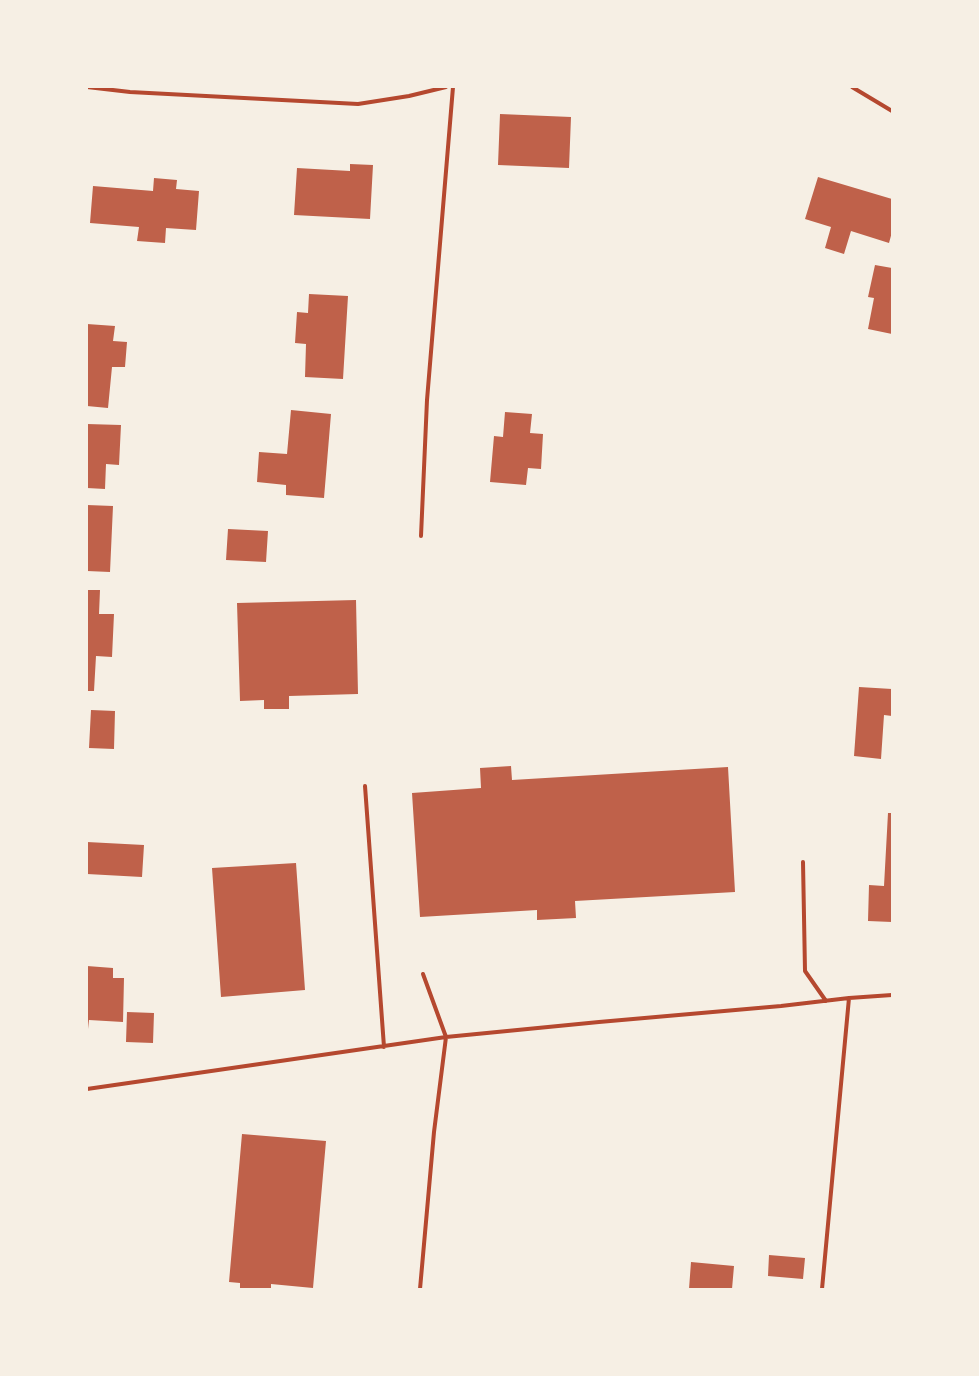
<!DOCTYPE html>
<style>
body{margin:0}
#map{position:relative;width:979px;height:1376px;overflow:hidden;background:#f6efe4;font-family:"Noto Sans",sans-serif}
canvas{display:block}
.frame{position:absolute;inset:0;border:88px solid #f6efe4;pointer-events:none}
</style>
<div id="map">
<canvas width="979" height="1376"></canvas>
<div class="frame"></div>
</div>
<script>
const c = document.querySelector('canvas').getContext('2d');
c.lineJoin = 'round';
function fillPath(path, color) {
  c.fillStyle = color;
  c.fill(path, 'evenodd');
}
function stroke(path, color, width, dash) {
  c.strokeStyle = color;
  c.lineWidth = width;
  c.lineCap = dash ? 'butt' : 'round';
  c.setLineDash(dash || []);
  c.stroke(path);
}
fillPath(new Path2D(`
 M500,114L571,117L569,168L498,165Z
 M350,164L373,165L370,219L294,215L297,168L350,171Z
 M818,177L892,199V232L889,243L851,231L844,254L825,248L831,227L805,219Z
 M154,178L177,180L176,189L199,191L196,230L166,228L165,243L137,241L139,227L90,223L93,186L153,191Z
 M875,265L892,268V334L868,329L874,298L868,297Z
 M309,294L348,296L343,379L305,377L306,344L295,343L297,312L308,313Z
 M87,324L115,326L113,341L127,342L125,367H112L108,408L87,406Z
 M291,410L331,414L324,498L286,495V485L257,482L259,452L287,454Z
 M505,412L532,414L530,433L543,434L541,469L528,468L526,485L490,482L494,436L503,437Z
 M87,424L121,425L119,465L106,464L105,489L87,488Z
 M87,505L113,506L110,572L87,571Z
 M228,529L268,531L266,562L226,560Z
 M87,590H100L99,614H114L112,657L96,656L94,691H87Z
 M356,600L358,694L289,696V709H264V700L240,701L237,603Z
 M859,687L892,689V716L884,715L881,759L854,756Z
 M91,710L115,711L114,749L89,748Z
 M511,766L512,780L728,767L735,892L575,901L576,918L537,920V910L420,917L412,793L481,788L480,768Z
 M888,813H892V922L868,921L869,885L884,886Z
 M87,842L144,845L142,877L87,874Z
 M296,863L305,990L221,997L212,868Z
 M87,966L113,968V978H124L123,1022L89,1020L88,1029H87Z
 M127,1012L154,1013L153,1043L126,1042Z
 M242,1134L326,1141L313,1288L271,1284V1289H240V1283L229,1282Z
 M769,1255L805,1258L803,1279L768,1276Z
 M691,1262L734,1266L732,1289H689Z`), '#bf614a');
stroke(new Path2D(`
 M87,87L130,92L358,104L409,96L446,87
 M852,87L892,111
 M421,536L427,400L453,87
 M365,786L384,1047
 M803,862L805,971L826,1001
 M87,1089L446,1037L599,1022L781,1006L849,998L892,995
 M420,1289L434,1132L446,1037L423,974
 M822,1289L849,998`), '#b5482f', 4);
</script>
